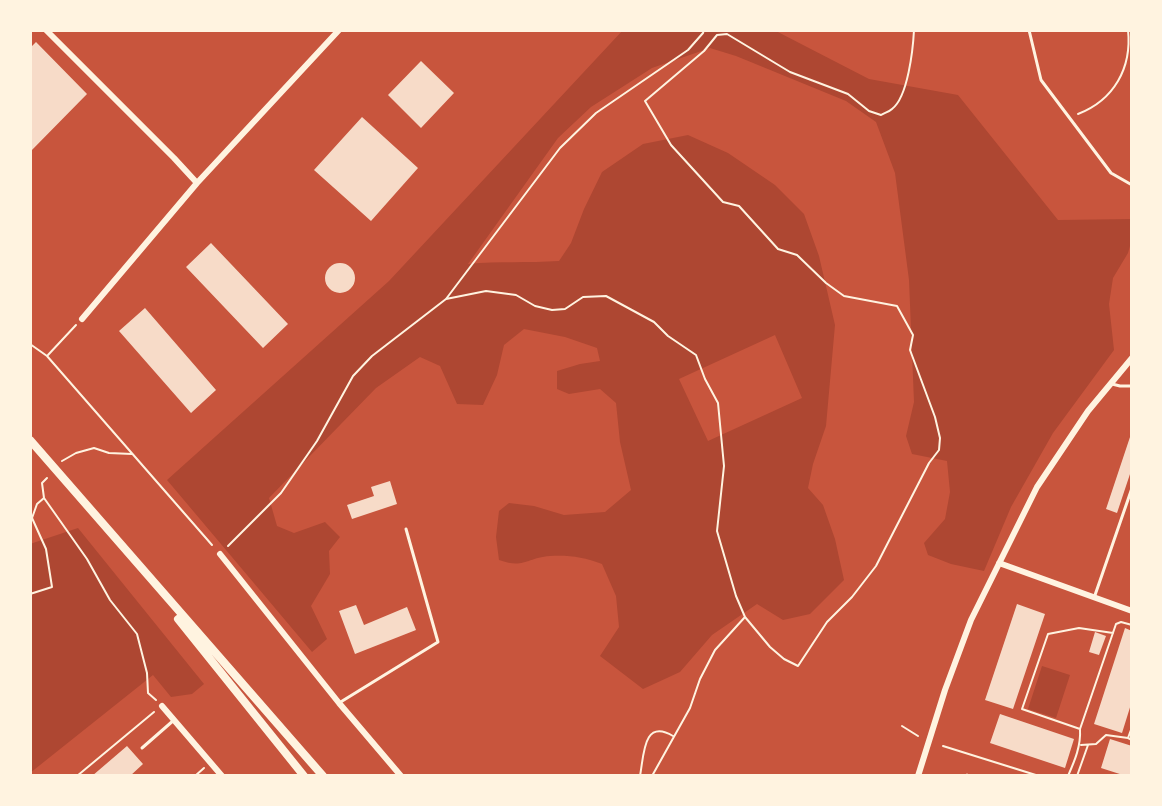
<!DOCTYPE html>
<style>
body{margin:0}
#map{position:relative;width:1162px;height:806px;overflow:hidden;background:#c8553d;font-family:Quicksand,sans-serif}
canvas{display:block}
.frame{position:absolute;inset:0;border:32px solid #fff3e0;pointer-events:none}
</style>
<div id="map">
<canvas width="1162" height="806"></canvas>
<div class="frame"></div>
</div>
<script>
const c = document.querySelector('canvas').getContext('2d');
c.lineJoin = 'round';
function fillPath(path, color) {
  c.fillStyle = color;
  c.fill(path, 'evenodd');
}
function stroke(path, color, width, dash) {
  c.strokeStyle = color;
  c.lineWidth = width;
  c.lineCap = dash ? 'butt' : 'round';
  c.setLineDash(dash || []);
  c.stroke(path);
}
fillPath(new Path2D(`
 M623,30H774L869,79L958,95L1058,220L1132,219V239L1128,253L1113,278L1109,304L1114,350L1053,433L1011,507L984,571L951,564L928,555L924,543L945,519L950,492L947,461L912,454L906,436L914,402L909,280L895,173L876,122L846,101L736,56L710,48L652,68L591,107L558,138L468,264C499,261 528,263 559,261L571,243L584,209L602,172L643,144L688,135L728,153L775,185L804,214L819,256L835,325L826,426L813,464L808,488L823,505L835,539L844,580L810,614L783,620L757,604L712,635L680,672L643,689L600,656L619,627L616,596L602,564C584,557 569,555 550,556C526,558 524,569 499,560L496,537L499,511L509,503L534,506L564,515L605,512L631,490L620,442L616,403L600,389L569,394L557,389V371L580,364L600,361L597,348L565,337L524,329L504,345L497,375L483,405L457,404L440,366L420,357L376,388L269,498L277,526L294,533L325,522L340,537L329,551L330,574L311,606L327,639L312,652L167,480L389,281ZM775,335L802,398L708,441L679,379Z
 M78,528L204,684L192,694L171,697L153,675L30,773V544Z
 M1042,666L1070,675L1056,718L1028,709Z`), '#ae4732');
fillPath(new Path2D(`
 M36,42L87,94L30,152V48Z
 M421,61L454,93L421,128L388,95Z
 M362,117L418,168L371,221L314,170Z
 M211,243L288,324L263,348L186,267Z
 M325 278a15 15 0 1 1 30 0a15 15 0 1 1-30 0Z
 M145,308L216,390L191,413L119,331Z
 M1132,431V468L1117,513L1106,509Z
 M390,481L397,504L352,519L347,505L374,496L371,487Z
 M1017,604L1045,614L1013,709L985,700Z
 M356,605L364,625L407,607L416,630L355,654L339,611Z
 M1125,628L1132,631V701L1122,733L1094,724Z
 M1095,632L1106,636L1099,655L1089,652Z
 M1000,714L1074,739L1065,768L990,743Z
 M1110,739L1132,746V776H1126L1101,768Z
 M127,746L143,764L130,776H92Z`), '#f7dbc8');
stroke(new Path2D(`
 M1078,114C1114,100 1132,68 1128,30
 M446,299L486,291L516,295L535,306L552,310L565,309L583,297L606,296L654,322L668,336L696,355L705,379L718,403L724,466L717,531L736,596L745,617L770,647L784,659L798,666L827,622L852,597L876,566L929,463L939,450L940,438L935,417L910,350L913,335L897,306L844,296L826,283L797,255L778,249L739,206L723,202L671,145L645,101L704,51L717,35L727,34L790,72L848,94L869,111L881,115C884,113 889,112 892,109C908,97 913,49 914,30
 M30,344L47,356L212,545
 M48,355L76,325
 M62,461L76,453L94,448L109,453L132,454
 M47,478L42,483L44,498L87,559L110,600L137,634L147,673L148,693L156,700
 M228,546L281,493L317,441L353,376L372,356L446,299L560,148L596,113L688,50L703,33L704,30
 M30,594L52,587L46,549L32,518L37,504L44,498
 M902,726L918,736
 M1132,727L1128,738L1132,740
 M1080,729L1022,709L1048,634L1079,628L1113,633
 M1081,745L1096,744L1106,735L1128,738
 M943,746L1039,776
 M77,776L154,712
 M195,776L204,768
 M640,776C644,755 643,718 673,736
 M652,776L690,708L700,679L715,650L745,617
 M1068,776C1075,760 1081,746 1080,729L1116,624L1121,622L1132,625
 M1077,776L1088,745`), '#fff3e0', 2);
stroke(new Path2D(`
 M1029,30L1041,80L1111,173L1132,185
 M1112,384L1120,386H1132
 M1094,598L1132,488
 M339,703L438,642L406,529
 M142,748L174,720
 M967,776V775`), '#fff3e0', 3);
stroke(new Path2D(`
 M46,30L174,158L197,183
 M82,319L197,183L339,30
 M220,554L339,703L401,776
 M999,563L1132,611
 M162,706L222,776
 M918,776L945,690L971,620L1037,487L1088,411L1132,358`), '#fff3e0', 6);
stroke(new Path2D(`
 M30,440L323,776
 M178,619L304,776`), '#fff3e0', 8);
</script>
